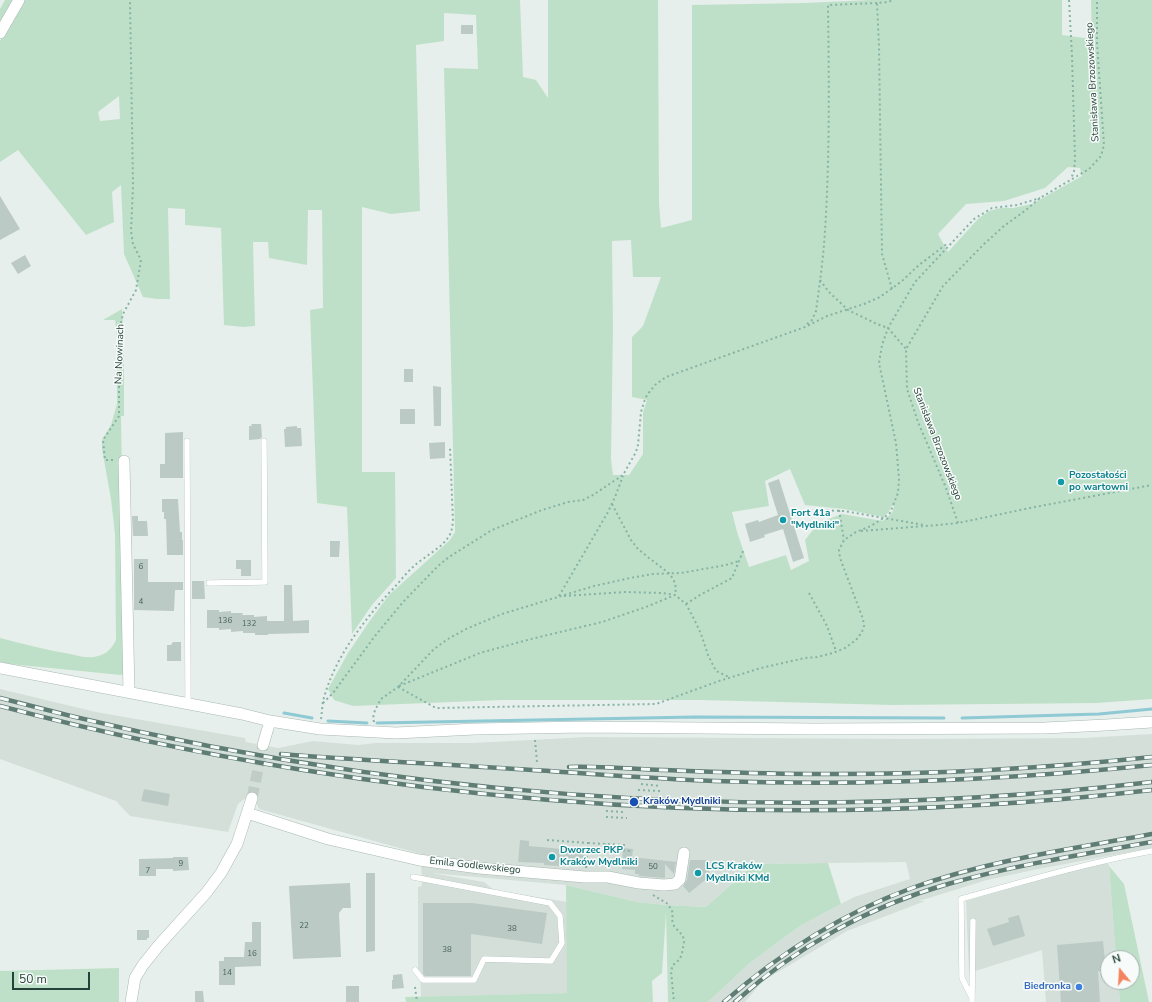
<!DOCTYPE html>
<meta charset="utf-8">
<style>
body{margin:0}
#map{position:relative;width:1152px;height:1002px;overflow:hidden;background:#e6efeb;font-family:"Nunito Sans",sans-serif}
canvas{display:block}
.north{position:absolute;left:1100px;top:950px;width:40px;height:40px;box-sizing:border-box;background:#f7fbf9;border:1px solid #a3b1ad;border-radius:50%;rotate:342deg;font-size:11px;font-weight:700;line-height:16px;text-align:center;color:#24423a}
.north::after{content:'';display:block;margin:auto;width:14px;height:18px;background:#f4845f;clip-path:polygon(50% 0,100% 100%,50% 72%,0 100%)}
.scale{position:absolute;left:12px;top:972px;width:78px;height:18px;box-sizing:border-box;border:2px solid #24423a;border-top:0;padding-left:5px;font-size:12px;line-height:14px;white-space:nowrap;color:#24423a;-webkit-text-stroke:3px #f7fbf9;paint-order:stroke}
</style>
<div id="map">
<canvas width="1152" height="1002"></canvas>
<div class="north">N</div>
<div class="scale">50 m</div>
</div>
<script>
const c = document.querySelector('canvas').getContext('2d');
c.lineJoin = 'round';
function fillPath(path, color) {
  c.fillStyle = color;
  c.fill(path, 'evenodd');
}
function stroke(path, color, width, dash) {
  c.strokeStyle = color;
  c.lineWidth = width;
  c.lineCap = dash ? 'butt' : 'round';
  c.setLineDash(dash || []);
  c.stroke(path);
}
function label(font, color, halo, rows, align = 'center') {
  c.font = font + ' "Nunito Sans",sans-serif';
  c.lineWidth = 3;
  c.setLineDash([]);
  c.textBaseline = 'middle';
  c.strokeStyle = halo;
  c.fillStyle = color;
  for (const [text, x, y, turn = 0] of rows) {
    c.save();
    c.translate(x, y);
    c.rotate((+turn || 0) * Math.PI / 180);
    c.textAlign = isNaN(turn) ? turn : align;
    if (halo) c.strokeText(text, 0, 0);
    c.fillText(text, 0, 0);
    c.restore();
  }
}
fillPath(new Path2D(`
 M0,689L96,712L245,738L246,742L278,748L313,741L358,745L376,743H473L587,737L905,739L1083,738L1152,734V848L1038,869L987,880L919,901H925L847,931L763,981L745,1002H708L751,962L800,926L854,897L910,879L906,862L754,864L706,907L666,905L637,902L566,885L431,873L484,882L494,890L567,902V993L421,997L420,971L418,969V887L422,886L421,854L259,809L256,802L252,798L244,799L238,804L228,832L130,816L116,801L0,759Z
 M1107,861L1109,866L1116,958H1108V982H1118L1120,1002H1046L1042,950L969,973L966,901Z`), '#d4dfda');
fillPath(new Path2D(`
 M5,0H14L0,26V9Z
 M25,0H520L523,77L536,80L548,98V0H658L659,203L661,228L692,220V5L805,3L871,0H1062V35L1092,39L1091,0H1152V699L1097,703L893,705L701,700H501L353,706L334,700L328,689L348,653L369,622L389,595L450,540L455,532L444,68L478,69L476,15L444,13V41L416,45L420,211L391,214L362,207V472H395L396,578L372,605L352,634L347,507L317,503L310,310L323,308L322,210H308L307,265L269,258L268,242H253L255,326L243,327L224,325L221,228L185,225V209L168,208L170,299H157L143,297L124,254L121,185L112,192L114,222L86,235L18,150L0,162V41ZM119,96L120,119L100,121L98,112ZM1068,167L1080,168L1082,176L1032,204L1013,208H1001L989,211L978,219L948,252L938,234L966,204L1004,201L1045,188ZM631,240L633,277H661L643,326L632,337V397L647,400L643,412V454L629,475H613L611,459L613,328L612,241ZM790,469L805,505L844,509L883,517L889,512L891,506H894L892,513L883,521L842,514L826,520L816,526L805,540L809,561L791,570L786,555L749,567L737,532L732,512L769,506L765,481Z
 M122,309L124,342V416H121L125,673L121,675L0,663V638C23,644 47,650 70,654C79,656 89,659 98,656C107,654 112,648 116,640L115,534L111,499L102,449V440L111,425L117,404V337L115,320H103Z
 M828,863L841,904L800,926L751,962L708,1002H668L666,913L662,973L652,981L653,1002H406L405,997L567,993L566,885L637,902L666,905L706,907L754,864Z
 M1109,866L1124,884L1149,1002H1120L1118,982H1132V958H1116Z
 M119,968V1002H0V971Z`), '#bfe0c8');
stroke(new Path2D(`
 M284,713L312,718
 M962,718L1099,714L1152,709
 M328,721L367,723
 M377,723L695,717L944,718`), '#8ec9d4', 3);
fillPath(new Path2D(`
 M461,25H473V34H461Z
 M0,196L20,229L0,240Z
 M25,255L31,266L18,274L11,263Z
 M404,369H413V382H404Z
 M433,386L441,387V426H434Z
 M400,409H415V424H400Z
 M251,424H261L262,437L260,439L249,440V426H252Z
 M297,426V428H301L302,446L285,447L284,429H286V427Z
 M183,432V478H160V464H165V433Z
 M445,442V458L430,459L429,443Z
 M779,479L804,558L793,562L783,529L764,535L765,537L750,542L745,524L758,520L759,522L778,515L768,483Z
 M162,499H178L180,532H182V540H183V555H167L166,519H164V512H162Z
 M132,516H138V521H147L148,536H133Z
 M330,541H340L339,557H330Z
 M134,559H148V582H183V590H175L174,611L134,610Z
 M236,560H251V576H241V569H236Z
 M192,581H204L205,599H192Z
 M284,585H292L293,621L309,620V633L268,634V635H255V633H243V631L231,632V629L219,630V628H207V610H219V612L231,611V613H243L242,615H254V617L267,616V621H284Z
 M173,642H181V661H167V645H171Z
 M144,789L170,794L168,806L141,801Z
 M520,840L529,841V846L584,851L583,866L559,864V866L544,865V863L518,862Z
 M623,848L633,849L632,857L676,862L674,874L665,864V878L639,876V874H635V870L622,869Z
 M173,857H188L189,870L173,871V869H156V876H139V859L173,858Z
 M690,860H707V867H709V877L689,893L683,886L687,880Z
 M366,873H375V951L366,952Z
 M350,883L351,908H343L339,913L341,957L293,959L289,886Z
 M423,903H472L547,913L542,944L471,934V976H425L423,974Z
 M1019,915L1025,936L993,946L987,929L1009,922L1008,918Z
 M252,922H261V966L235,967V985H219V961H224V957H244L245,942H252Z
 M137,930H149V938H147V940H137Z
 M1103,941L1106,971H1098L1100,1002H1061L1057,945Z
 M402,974L404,988L392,989V980H393V975Z
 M346,986H359V1002H346Z
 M195,991H203L204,1002H195Z`), '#bbcac4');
stroke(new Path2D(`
 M252,798L263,745`), '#bfccc8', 11, [11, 5.5]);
const lane = new Path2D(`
 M187,441L188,703
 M209,583L265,582L264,441
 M413,877L550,903L560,916L562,943L551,961L484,959L474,980H423L415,970
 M972,998L962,978L961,899C1025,881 1087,863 1152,851
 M972,1002L973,921`);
const street = new Path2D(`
 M0,33L19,0
 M124,461L129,692
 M0,668L242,714L270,721L320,729L396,733L475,729L584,727L815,729L1045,728L1106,725L1152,722
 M263,745L270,721
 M247,813L328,839L419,860L479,868L585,877H608L639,883L664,885L675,884L680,879L684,853
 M131,1002L135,978L143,965L159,945L206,893L221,873L237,844L252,798`);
stroke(lane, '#a8b8b2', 6);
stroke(street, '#a8b8b2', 12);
stroke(new Path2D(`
 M1069,0L1072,56L1075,159L1074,171L1071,179
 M820,280L829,292L848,310L877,324L888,328L906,349
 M892,289L882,254L879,46L877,3L888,2L893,0
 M807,324L812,320L816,311C819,289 822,267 824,245C830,165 829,85 828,5L877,3
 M113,460H105L103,440L119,416V331L123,314L136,290L141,260L133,244L131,231L133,186L130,0
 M612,504L631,540L638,549L649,558L670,574L674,581L676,588L675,595
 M817,510L844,511L924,525
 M839,510L844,540
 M958,523L946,488L918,422L907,389L906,349L943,286L984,244L1004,226L1026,210L1040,198L1089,169L1101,156L1104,145L1097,43V0
 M861,531L938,525L958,523L1035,507L1152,485
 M809,593L827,626L836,651
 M559,596L608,512L615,497L623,476
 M564,596L625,592L663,593L675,595L686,604L694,619L701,634L708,655L716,671L729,677
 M686,604L700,595L732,578L744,549
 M399,686L480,653L531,639L602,622L646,607L675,595
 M398,687L436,708L656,704L719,681L761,668L805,658L817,657L833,653L845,648L856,640L862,632L864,626L863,619L840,558L839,550L844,540L856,532L871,526L882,519L890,513L898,493L899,479L896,443L879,363L882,345L888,328L915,282L974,219L992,208L1017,205L1040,198
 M323,703L333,693L375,636L403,602L438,566L449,557L492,530L542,510L568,502L583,500L593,495L623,475L636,452L638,445L641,412L644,402L647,395L655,385L666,377L805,327L827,316L864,304L880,297L902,281L919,265L948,243
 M321,719C322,713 322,707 323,701C334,659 361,624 389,593C398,584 405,574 414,566C425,556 442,548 449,536C452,532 452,527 453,522L450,447
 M374,722L373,718L375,710L381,699L398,687L434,649L448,639L466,629L502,614L594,586L630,578L653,574L681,573L726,565L739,561
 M535,740L537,762
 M641,784L660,786
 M638,790L660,791
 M606,811L623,812
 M606,817L627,818
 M547,840L588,843
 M605,844L610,849L630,851
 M586,868L588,843L625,845
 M653,895L668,904L673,913L672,920L674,926L683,936L684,942L682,953L680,959L673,965L671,971L674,1002
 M415,987L417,1002`), '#86b3a5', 2, [2, 3]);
stroke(lane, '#fff', 5.5);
stroke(street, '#fff', 11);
const rail = new Path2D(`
 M0,698C374,798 768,827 1152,782
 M0,706C98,732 197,753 297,769C579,815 868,823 1152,790
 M281,754C354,760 427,763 500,768C571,772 643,778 714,781C860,786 1007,780 1152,765
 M569,767C600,766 631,769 662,770C712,772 761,774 811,774C925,775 1039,769 1152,757
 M724,1002C780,953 843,913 912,888C989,860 1072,849 1152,834
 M735,1002C796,947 870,906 948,884C1015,865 1084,854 1152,842`);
stroke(rail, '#5f7d75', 4.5);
stroke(rail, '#f7fbf9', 3, [9]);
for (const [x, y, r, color] of [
 [1061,482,4,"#0f9aa8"],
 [783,520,4,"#0f9aa8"],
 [634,802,5,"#1a4fb4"],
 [552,857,4,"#0f9aa8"],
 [698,873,4,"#0f9aa8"],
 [1079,987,4,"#3f7fe0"]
]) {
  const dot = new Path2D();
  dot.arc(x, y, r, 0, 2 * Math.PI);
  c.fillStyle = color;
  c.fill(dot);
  stroke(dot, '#f7fbf9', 1.5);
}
label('8px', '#4a645c', null, [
 ["6",141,567],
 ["4",141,602],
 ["136",225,621],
 ["132",249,624],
 ["9",181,864],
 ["50",653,867],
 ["7",148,871],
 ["22",304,926],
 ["38",512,929],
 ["38",447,950],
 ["16",252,954],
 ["14",227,973]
]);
label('10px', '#24423a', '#f7fbf9', [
 ["Stanisława Brzozowskiego",1093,82,-93],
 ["Na Nowinach",120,354,-88],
 ["Stanisława Brzozowskiego",937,444,69],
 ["Emila Godlewskiego",475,866,6]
]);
label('bold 10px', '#0d838f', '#f7fbf9', [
 ["Pozostałości",1069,476],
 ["po wartowni",1069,488],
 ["Fort 41a",791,514],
 ["\"Mydlniki\"",791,526],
 ["Dworzec PKP",560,851],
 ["Kraków Mydlniki",560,863],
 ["LCS Kraków",706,867],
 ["Mydlniki KMd",706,879]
], 'left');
label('bold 10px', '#164399', '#f7fbf9', [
 ["Kraków Mydlniki",643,802]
], 'left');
label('bold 10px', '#366cbe', '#f7fbf9', [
 ["Biedronka",1071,987]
], 'right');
</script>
